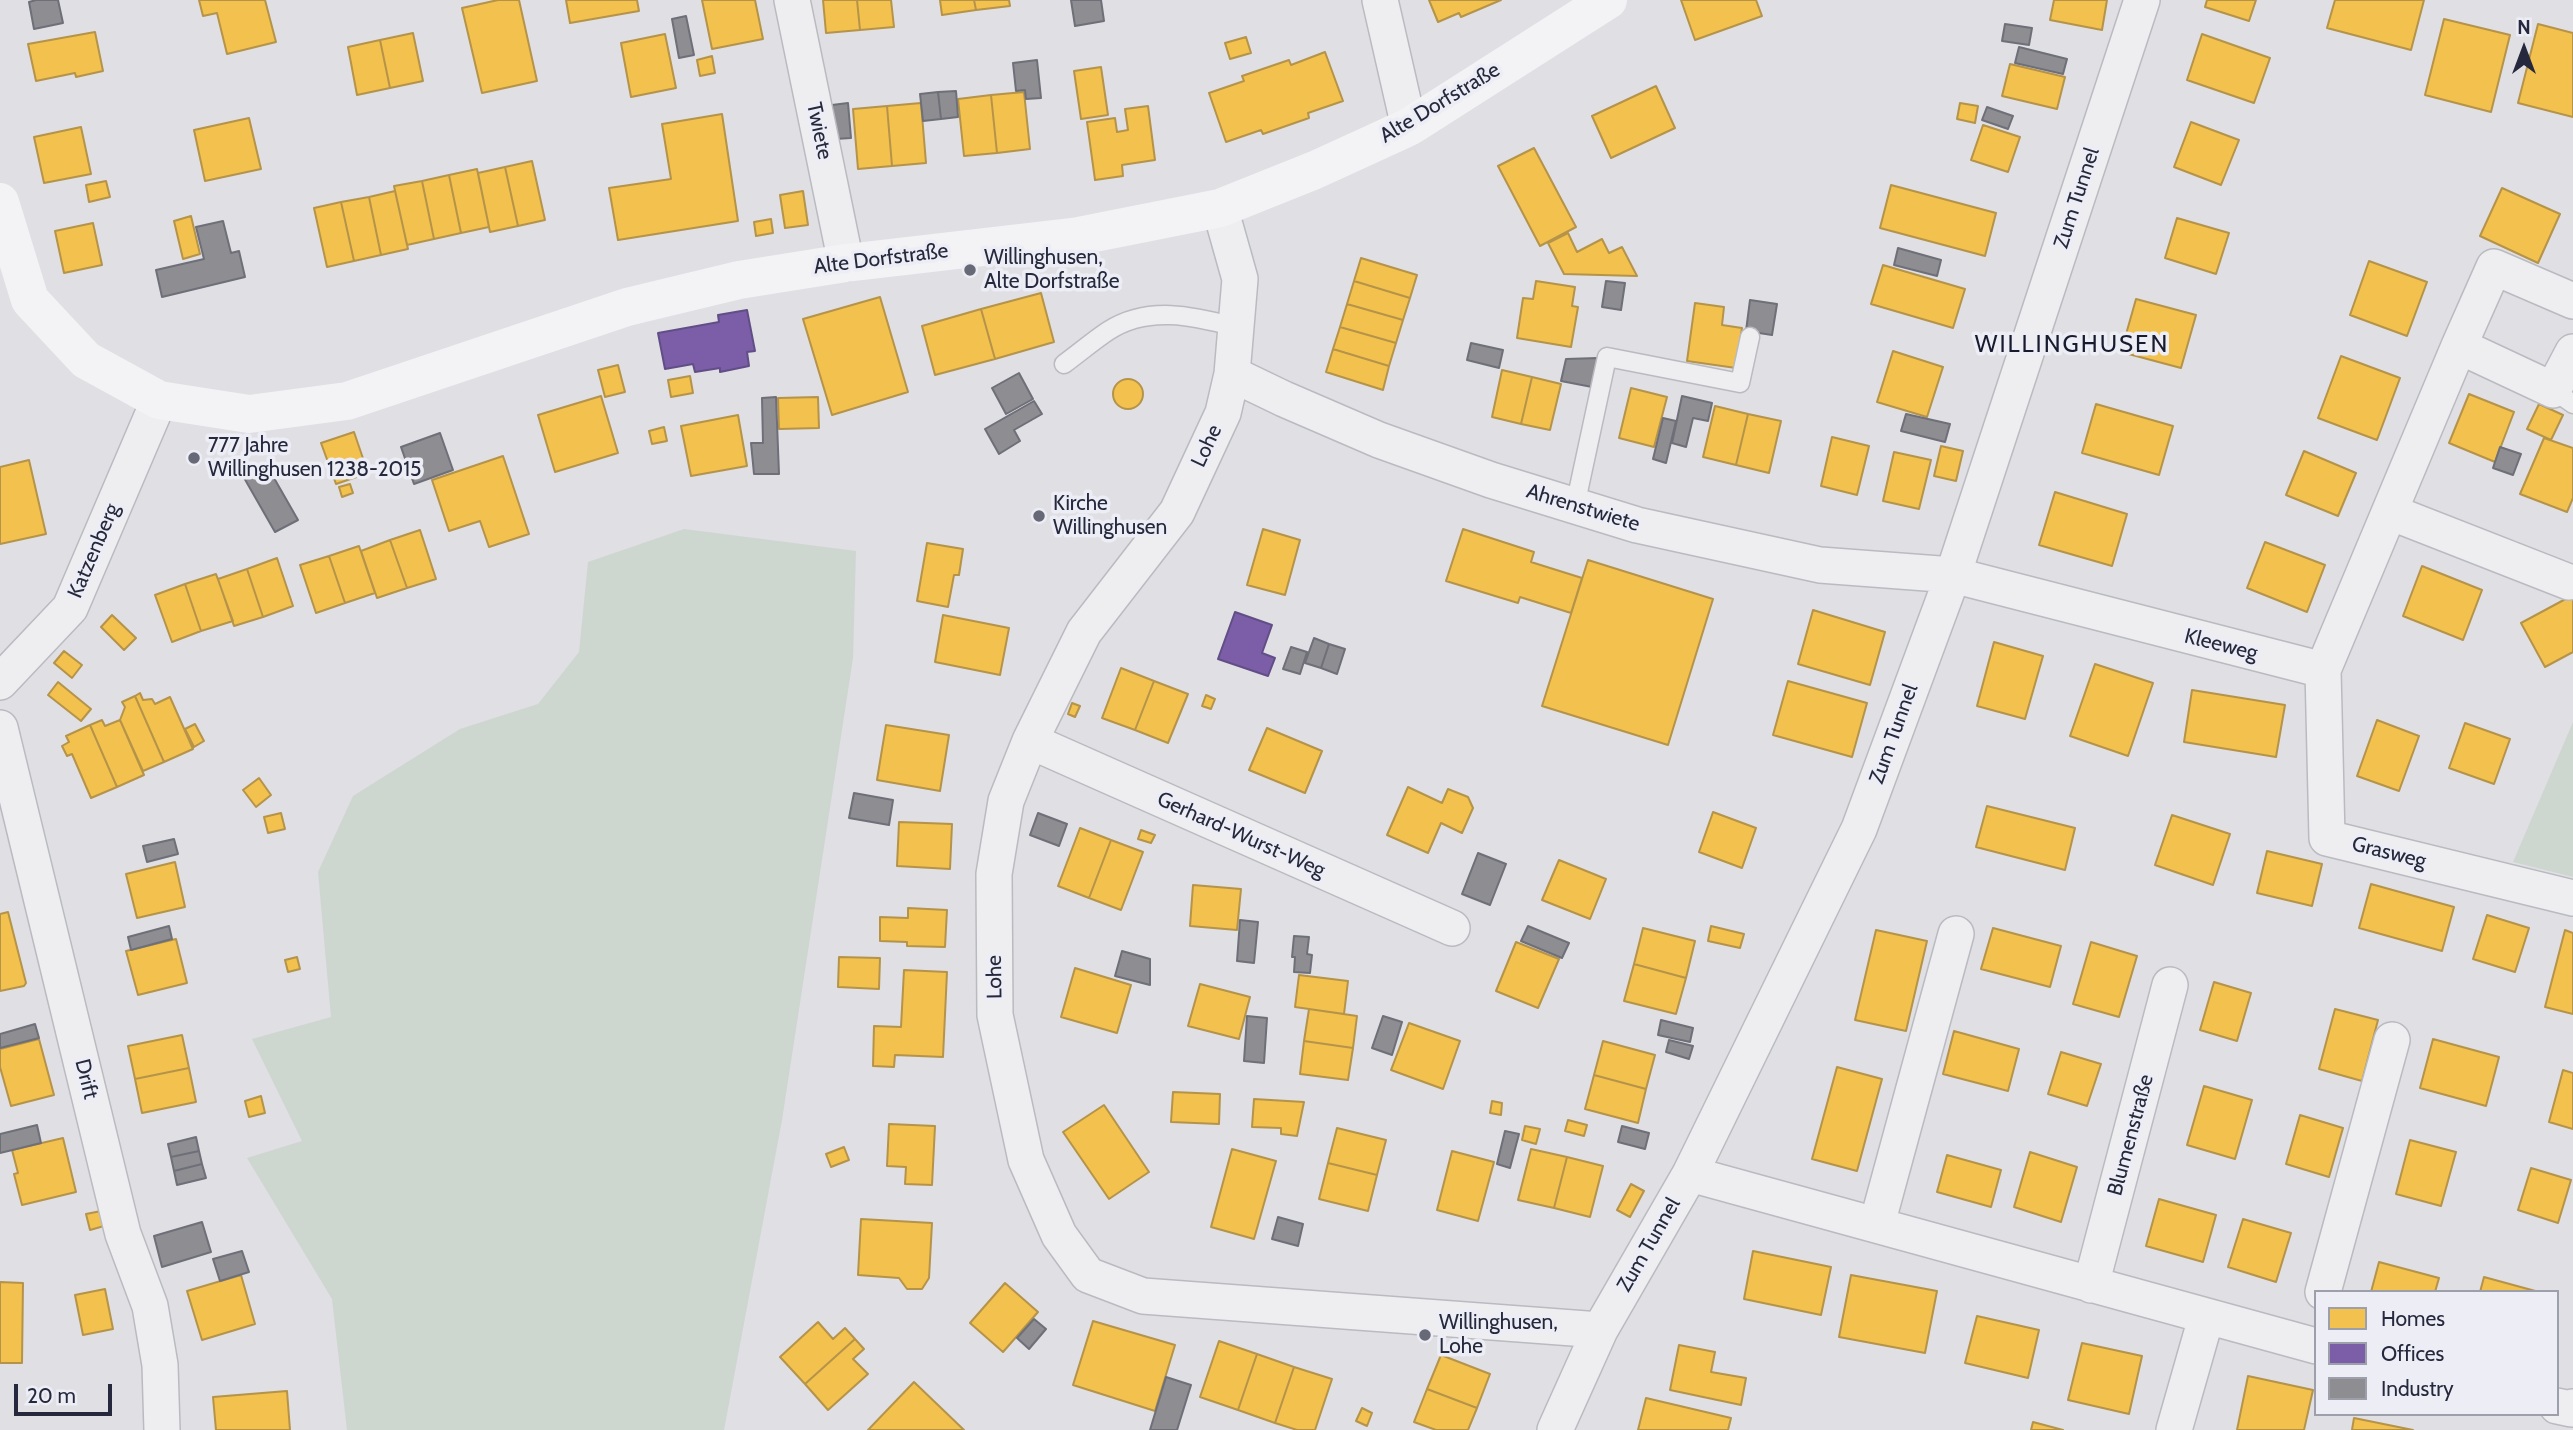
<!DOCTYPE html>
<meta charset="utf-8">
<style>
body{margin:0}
#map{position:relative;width:2573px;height:1430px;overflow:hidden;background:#dfdfe4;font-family:Cabin,sans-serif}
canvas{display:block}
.legend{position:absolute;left:2314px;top:1290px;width:245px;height:126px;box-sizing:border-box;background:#ecedf5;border:2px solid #9d9fab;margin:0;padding:9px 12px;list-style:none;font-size:21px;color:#26293d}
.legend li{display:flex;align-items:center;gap:14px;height:35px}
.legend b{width:35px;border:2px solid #9d9fab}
.north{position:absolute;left:2489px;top:14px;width:70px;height:70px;-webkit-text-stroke:5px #ecedf5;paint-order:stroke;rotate:0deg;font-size:19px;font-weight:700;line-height:28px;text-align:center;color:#26293d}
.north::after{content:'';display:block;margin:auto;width:24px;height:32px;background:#26293d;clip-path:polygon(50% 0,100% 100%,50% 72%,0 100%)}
.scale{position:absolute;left:14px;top:1384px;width:98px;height:32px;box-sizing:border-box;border:4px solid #26293d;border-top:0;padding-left:9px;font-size:21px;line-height:24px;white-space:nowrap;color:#26293d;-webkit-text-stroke:5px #ecedf5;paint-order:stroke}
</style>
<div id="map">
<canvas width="2573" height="1430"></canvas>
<ul class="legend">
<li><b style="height:19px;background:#f2c14e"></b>Homes</li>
<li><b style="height:19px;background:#7b5ea7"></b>Offices</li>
<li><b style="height:19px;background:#8d8d92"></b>Industry</li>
</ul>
<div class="north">N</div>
<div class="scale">20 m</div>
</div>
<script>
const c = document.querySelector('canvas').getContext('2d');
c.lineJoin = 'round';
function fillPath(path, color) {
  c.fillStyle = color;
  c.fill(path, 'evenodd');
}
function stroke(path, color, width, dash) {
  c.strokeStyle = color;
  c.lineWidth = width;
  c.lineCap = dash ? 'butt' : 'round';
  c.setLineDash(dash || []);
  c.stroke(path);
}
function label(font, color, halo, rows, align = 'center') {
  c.font = font + ' Cabin,sans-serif';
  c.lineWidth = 7;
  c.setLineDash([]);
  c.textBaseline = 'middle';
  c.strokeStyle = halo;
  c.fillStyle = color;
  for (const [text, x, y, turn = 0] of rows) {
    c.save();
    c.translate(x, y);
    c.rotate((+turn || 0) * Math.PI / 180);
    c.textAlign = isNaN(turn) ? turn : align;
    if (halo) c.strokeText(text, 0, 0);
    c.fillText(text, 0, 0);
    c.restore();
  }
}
fillPath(new Path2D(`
 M684,529L856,551L853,658L782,1120L724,1430H347L332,1299L247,1158L302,1141L252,1039L331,1017L318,872L353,796L460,729L538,704L579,652L588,562Z
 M2573,722V877L2513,862Z`), '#cdd7cf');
const homes = new Path2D(`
 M199,0H265L276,42L227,54L217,13L203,16Z
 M498,0H519L537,81L482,93L462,8Z
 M566,0H637L639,11L570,23Z
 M702,0H755L763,39L712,49Z
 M823,0H857L860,30L826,33Z
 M857,0H891L894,27L860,30Z
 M940,0H974L976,10L942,15Z
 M974,0H1009L1010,6L976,10Z
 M1429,0H1501L1461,17L1459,13L1438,22Z
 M1681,0H1756L1762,16L1695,40Z
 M2054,0H2107L2102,30L2050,20Z
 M2207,0H2256L2249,21L2205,7Z
 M2335,0H2424L2411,50L2327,28Z
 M2444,19L2510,35L2491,112L2425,95Z
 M2538,24L2573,33V117L2518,103Z
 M95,32L103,71L76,77L75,73L36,81L28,44Z
 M413,33L423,81L390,88L380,40Z
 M665,34L676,88L631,97L621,43Z
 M2202,34L2270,58L2254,103L2187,80Z
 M1246,37L1251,53L1230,59L1225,43Z
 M380,40L390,88L357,95L348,47Z
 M1325,52L1343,101L1308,113L1309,118L1263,134L1261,130L1226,142L1209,93L1244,81L1242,76L1289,60L1291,65Z
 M712,56L715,73L700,76L697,60Z
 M2010,64L2065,77L2057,109L2002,96Z
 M1101,67L1108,115L1081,119L1074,71Z
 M1656,86L1675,128L1611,158L1592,116Z
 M1024,92L1030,149L997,153L991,95Z
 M991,95L997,153L964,156L958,99Z
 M921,103L926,163L892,166L887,106Z
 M1960,103L1978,106L1975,123L1957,119Z
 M887,106L892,166L858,169L853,109Z
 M1148,106L1155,160L1122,165L1123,176L1095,180L1087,122L1115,118L1117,132L1128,130L1125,109Z
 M722,114L738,221L618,240L609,188L671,179L662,124Z
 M249,118L261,169L205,181L194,130Z
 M2191,122L2239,140L2221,185L2174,167Z
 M1983,125L2020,137L2008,172L1971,160Z
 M81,127L91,174L44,183L34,137Z
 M1534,148L1576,227L1540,246L1498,166Z
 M532,161L545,220L518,226L505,167Z
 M505,167L518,226L490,232L478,173Z
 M477,169L489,227L461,233L449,175Z
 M449,175L461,233L434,239L422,181Z
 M106,181L110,197L89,202L86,185Z
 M422,181L434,239L407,245L394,186Z
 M1891,185L1996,213L1985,256L1880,228Z
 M2502,188L2560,214L2538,263L2480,236Z
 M395,191L408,249L381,255L369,197Z
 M803,191L808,225L785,228L780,195Z
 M369,197L381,255L354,261L341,202Z
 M341,202L354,261L327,267L314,208Z
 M191,216L200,254L183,259L174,221Z
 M2177,218L2229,233L2216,274L2165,258Z
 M771,219L773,233L756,236L754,222Z
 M93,223L102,265L64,273L55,231Z
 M1568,233L1577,252L1602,239L1609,253L1622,247L1637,276L1564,274L1548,243Z
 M1361,258L1417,275L1410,298L1354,281Z
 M2369,261L2427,282L2407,336L2350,315Z
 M1883,265L1965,289L1953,328L1871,304Z
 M1354,281L1410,298L1403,320L1347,304Z
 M1536,281L1575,287L1572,306L1578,307L1571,347L1517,338L1523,298L1533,299Z
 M1041,293L1054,342L995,359L981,309Z
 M880,297L908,392L832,415L803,319Z
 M2136,299L2196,315L2181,368L2121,352Z
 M1695,303L1724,307L1722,325L1742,328L1736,368L1687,361Z
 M1347,304L1403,320L1396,343L1340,327Z
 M981,309L995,359L935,375L922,326Z
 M1340,327L1396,343L1389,366L1333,349Z
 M1333,349L1389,366L1383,390L1326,372Z
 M1893,351L1943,367L1927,417L1877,402Z
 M2341,356L2400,378L2377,440L2318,418Z
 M618,365L625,392L605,397L598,370Z
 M1502,370L1532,377L1521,424L1492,417Z
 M690,376L693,393L671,397L668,380Z
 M1532,377L1561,384L1550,430L1521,424Z
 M1113 394a15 15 0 1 1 30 0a15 15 0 1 1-30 0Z
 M1631,388L1667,397L1654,447L1619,438Z
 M2469,394L2514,412L2495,462L2449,443Z
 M601,396L618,453L555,472L538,415Z
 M818,397L819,428L779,429L778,398Z
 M2096,404L2173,426L2159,475L2082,453Z
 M2539,404L2563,415L2551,440L2527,429Z
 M1715,406L1748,414L1736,465L1703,457Z
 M1748,414L1781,421L1769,473L1736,465Z
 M738,415L747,466L691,476L681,426Z
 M664,427L667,441L652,444L649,431Z
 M354,432L368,473L336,484L321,443Z
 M1832,437L1869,446L1857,495L1821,486Z
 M2544,438L2573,448V498L2567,512L2520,494Z
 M1941,446L1963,451L1956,481L1934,476Z
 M2304,451L2356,473L2338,516L2286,495Z
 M1894,452L1931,460L1919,509L1883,501Z
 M503,456L529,534L489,547L480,521L449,531L432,480Z
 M29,460L46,534L0,544V467Z
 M350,484L353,493L342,497L339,487Z
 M2055,492L2127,514L2112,566L2039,545Z
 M1263,529L1300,540L1285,595L1247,585Z
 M1463,529L1534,552L1531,562L1582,578L1571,613L1520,597L1518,603L1446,581Z
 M420,530L436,579L407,588L390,540Z
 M390,540L407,588L377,598L361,551Z
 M2265,542L2325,565L2307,612L2247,588Z
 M927,543L963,549L959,575H954L948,607L917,601Z
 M359,546L375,593L345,603L329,556Z
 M329,556L345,603L316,613L300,565Z
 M277,558L293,606L263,617L247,569Z
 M1588,560L1713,599L1668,745L1542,706Z
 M2422,566L2482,590L2463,640L2403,616Z
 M247,569L263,617L234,626L218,579Z
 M216,574L233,621L201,631L185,584Z
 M185,584L201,631L172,642L155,595Z
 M2573,595V652L2545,667L2521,623Z
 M1813,610L1885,632L1870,685L1798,664Z
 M112,615L136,638L124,650L101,627Z
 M943,615L1009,628L1000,675L935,662Z
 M1994,642L2043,656L2025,719L1977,706Z
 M64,651L82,665L72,678L54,663Z
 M2095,664L2153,683L2128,756L2070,736Z
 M1121,668L1154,681L1135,730L1102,718Z
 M1154,681L1188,694L1168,743L1135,730Z
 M1788,681L1867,703L1852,757L1773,735Z
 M58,682L91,709L81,721L48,695Z
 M2192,690L2285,705L2276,757L2184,742Z
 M140,693L143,700L152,699L155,704L170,697L193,749L164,762L135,696Z
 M1206,695L1215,699L1211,709L1202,706Z
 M135,696L164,762L143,771L120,720L125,707L122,702Z
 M1072,703L1080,706L1075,717L1068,714Z
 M102,720L105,726L120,720L144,775L117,787L90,725Z
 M2377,720L2419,736L2399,791L2357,776Z
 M2465,723L2510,739L2494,784L2449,768Z
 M195,724L204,741L194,747L185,729Z
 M90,725L117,787L91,798L72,754L67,756L62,746L69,742L66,736Z
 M886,725L949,735L940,791L877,780Z
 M1267,728L1322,751L1305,793L1249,770Z
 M259,778L271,795L256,807L243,790Z
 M1408,787L1442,803L1448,789L1468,797L1473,808L1462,833L1441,823L1428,853L1387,835Z
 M1987,806L2075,828L2065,870L1976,847Z
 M1713,812L1756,828L1742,868L1699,852Z
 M281,813L285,829L268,833L264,817Z
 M2172,815L2230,834L2213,885L2155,865Z
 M899,822L952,824L950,869L897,866Z
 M1080,828L1111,840L1089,898L1058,886Z
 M1141,830L1155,835L1151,843L1138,839Z
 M1111,840L1143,852L1121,910L1089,898Z
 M2267,851L2322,864L2312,906L2257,893Z
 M1559,860L1606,879L1590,919L1542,900Z
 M175,862L185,907L137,918L126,874Z
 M2371,884L2454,907L2442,951L2359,928Z
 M1193,885L1241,889L1237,930L1190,926Z
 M908,908L947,910L945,947L907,946V942L880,941V917L908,918Z
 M8,912L26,983L24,986L0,991V914Z
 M2487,915L2529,928L2515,972L2473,959Z
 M1711,926L1744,934L1740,948L1708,941Z
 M1643,928L1695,941L1686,978L1634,964Z
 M1993,928L2061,946L2050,987L1981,969Z
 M1876,930L1927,941L1906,1031L1855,1020Z
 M2565,930L2573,933V1014L2545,1007Z
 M176,939L187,983L138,995L126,951Z
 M1516,942L1559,959L1538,1008L1496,991Z
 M2091,942L2137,956L2119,1017L2073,1004Z
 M297,957L300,969L288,972L285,960Z
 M839,957L880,958L879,989L838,987Z
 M1634,964L1686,978L1676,1014L1624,1001Z
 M1075,968L1131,985L1117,1033L1061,1017Z
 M904,970L947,972L943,1057L895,1055L894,1067L873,1066L874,1026L901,1027Z
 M1299,975L1348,981L1344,1014L1295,1007Z
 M2214,982L2251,993L2237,1041L2200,1030Z
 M1200,984L1250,997L1239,1039L1188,1026Z
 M1309,1009L1357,1016L1353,1048L1304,1041Z
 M2335,1009L2378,1020L2362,1081L2319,1069Z
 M1409,1023L1460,1041L1443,1089L1391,1070Z
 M1954,1031L2019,1049L2008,1091L1943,1074Z
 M182,1035L189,1068L135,1079L128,1046Z
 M39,1039L54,1095L11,1106L0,1067V1049Z
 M2433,1039L2499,1057L2486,1106L2420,1088Z
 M1304,1041L1353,1048L1348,1080L1300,1074Z
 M1603,1041L1655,1055L1646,1089L1594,1075Z
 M2061,1052L2101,1064L2087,1106L2048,1094Z
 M1837,1067L1882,1079L1857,1171L1812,1159Z
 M189,1068L196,1102L142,1113L135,1079Z
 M2563,1070L2573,1073V1129L2549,1122Z
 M1594,1075L1646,1089L1638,1123L1585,1109Z
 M2204,1086L2252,1100L2235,1159L2187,1145Z
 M1173,1092L1220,1094L1219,1124L1171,1122Z
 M261,1096L265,1113L249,1117L245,1101Z
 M1254,1099L1304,1102L1297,1136L1281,1134V1128L1252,1127Z
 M1492,1101L1502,1103L1501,1115L1490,1113Z
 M1104,1105L1149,1172L1109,1199L1063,1132Z
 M2300,1115L2343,1128L2329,1177L2286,1164Z
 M1568,1120L1587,1125L1584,1136L1565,1131Z
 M889,1124L935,1126L932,1185L905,1184L906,1167L887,1166Z
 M1525,1126L1540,1129L1536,1144L1522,1140Z
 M1337,1128L1386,1140L1377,1175L1328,1163Z
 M63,1138L76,1192L22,1205L14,1174L18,1173L12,1150Z
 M2410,1140L2456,1152L2441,1206L2396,1194Z
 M844,1147L849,1160L831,1167L826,1154Z
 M1232,1149L1276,1161L1254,1239L1211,1227Z
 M1531,1149L1567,1157L1554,1208L1518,1200Z
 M1452,1151L1494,1162L1478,1221L1437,1210Z
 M2030,1152L2077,1167L2061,1222L2014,1207Z
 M1947,1155L2001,1170L1991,1207L1937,1192Z
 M1567,1157L1603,1166L1590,1217L1554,1208Z
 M1328,1163L1377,1175L1368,1211L1319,1199Z
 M2531,1168L2571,1180L2558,1223L2518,1210Z
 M1631,1184L1644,1191L1630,1217L1617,1210Z
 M2159,1199L2216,1215L2203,1262L2146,1246Z
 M101,1211L104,1226L90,1230L86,1214Z
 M861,1219L932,1223L929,1278L922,1289H907L899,1278L858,1275Z
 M2243,1219L2291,1233L2276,1282L2228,1267Z
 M1753,1251L1831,1267L1821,1315L1744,1299Z
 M2379,1262L2439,1278L2435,1292H2371Z
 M241,1275L255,1324L202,1340L187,1291Z
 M1851,1275L1937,1291L1925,1353L1839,1337Z
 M2484,1277L2539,1292H2480Z
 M0,1282L23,1283L22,1363H0Z
 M1005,1283L1038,1312L1003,1352L970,1323Z
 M105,1289L113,1329L83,1335L75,1295Z
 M1977,1316L2039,1330L2028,1378L1965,1363Z
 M1093,1321L1175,1345L1155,1411L1073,1385Z
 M818,1322L833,1339L845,1328L855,1339L805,1384L780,1357Z
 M855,1339L864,1349L853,1359L868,1374L828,1410L805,1384Z
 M1219,1341L1257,1354L1238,1410L1200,1397Z
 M2082,1343L2142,1356L2129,1414L2068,1400Z
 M1679,1345L1715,1352L1711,1372L1746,1378L1741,1405L1670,1390Z
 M1257,1354L1294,1367L1275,1423L1238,1410Z
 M1441,1355L1490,1374L1477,1408L1427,1389Z
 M1294,1367L1332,1379L1315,1430H1297L1275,1423Z
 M2248,1376L2313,1390L2304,1430H2237Z
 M914,1382L964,1430H868Z
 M1427,1389L1477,1408L1468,1430H1436L1414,1422Z
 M287,1391L290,1430H216L213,1397Z
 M1646,1398L1731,1418L1728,1430H1638Z
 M1362,1408L1372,1413L1367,1426L1356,1421Z
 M2354,1418L2413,1430H2352Z
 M2033,1422L2063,1430H2031Z`);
fillPath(homes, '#f2c14e');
stroke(homes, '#b59349', 2);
const offices = new Path2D(`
 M747,310L755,351L747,352L749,366L720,372V368L695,372L693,364L665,369L658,333L719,322L718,315Z
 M1235,612L1272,625L1262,653L1275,658L1268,676L1218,659Z`);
fillPath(offices, '#7b5ea7');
stroke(offices, '#624e87', 2);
const industry = new Path2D(`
 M36,0H58L63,23L34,29L29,2Z
 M1071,0H1101L1104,21L1075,26Z
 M686,16L694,55L679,58L672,19Z
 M2005,24L2032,28L2029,45L2002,41Z
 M2019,47L2067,59L2063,74L2015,63Z
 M1037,60L1041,98L1026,99L1025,90L1016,91L1013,63Z
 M956,91L958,117L941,119L938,92Z
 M938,92L941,119L923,121L920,94Z
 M848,103L851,138L835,139L826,111L833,110L832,105Z
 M1987,107L2013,116L2008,129L1982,120Z
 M223,221L231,253L239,251L245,277L162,297L156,270L204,259L196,227Z
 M1898,248L1941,260L1937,276L1894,265Z
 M1606,281L1625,283L1621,310L1602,307Z
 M1750,300L1777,304L1772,335L1746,331Z
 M1471,343L1503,350L1499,368L1467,360Z
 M1598,358L1592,387L1561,381L1566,359Z
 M1019,373L1033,399L1006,414L992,388Z
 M1682,396L1712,403L1708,421L1693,418L1686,447L1672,443Z
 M776,397L779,474H754L751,443H763L762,398Z
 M1034,401L1042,414L1014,430L1020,441L999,454L985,429Z
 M1906,414L1950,424L1945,442L1901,431Z
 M1663,418L1676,421L1666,463L1653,459Z
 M440,433L453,470L414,484L401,447Z
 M2500,447L2521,454L2513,475L2493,468Z
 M266,464L298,520L275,532L243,476Z
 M1314,638L1329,644L1321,668L1305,663Z
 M1329,644L1345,649L1337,674L1321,668Z
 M1291,647L1307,652L1300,674L1283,669Z
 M854,793L893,800L889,825L849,818Z
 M1038,813L1067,824L1059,846L1030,835Z
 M174,839L178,854L147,862L143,846Z
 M1478,853L1506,864L1490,905L1462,894Z
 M1240,920L1258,922L1254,963L1237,961Z
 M169,926L172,939L131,950L128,937Z
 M1528,926L1569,943L1562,958L1521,941Z
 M1294,936L1309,937L1307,954L1312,955L1310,973L1294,972L1295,957H1292Z
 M1122,951L1150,959V985L1115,976Z
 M1247,1016L1267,1018L1264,1063L1244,1061Z
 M1383,1016L1402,1022L1392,1055L1372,1048Z
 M1661,1020L1693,1028L1690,1042L1658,1035Z
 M35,1024L39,1038L0,1048V1034Z
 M1669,1040L1693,1046L1689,1059L1666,1052Z
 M37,1125L41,1143L0,1153V1134Z
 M1622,1126L1649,1133L1645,1149L1618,1142Z
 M1505,1131L1519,1134L1510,1168L1497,1164Z
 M196,1137L199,1151L171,1157L168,1144Z
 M199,1151L202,1164L174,1171L171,1157Z
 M202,1164L206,1178L177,1185L174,1171Z
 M1278,1217L1303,1224L1298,1246L1272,1239Z
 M202,1222L211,1252L162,1267L154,1236Z
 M242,1251L249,1272L220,1281L213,1259Z
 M1034,1319L1046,1329L1029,1349L1017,1338Z
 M1166,1377L1191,1385L1177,1430H1150Z`);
fillPath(industry, '#8d8d92');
stroke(industry, '#6e6f78', 2);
const lane = new Path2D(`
 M1064,364C1079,353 1093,341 1108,331C1148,305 1193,316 1236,327
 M2553,390L2573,404
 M1575,506L1607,357L1740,383L1750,337`);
const street = new Path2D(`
 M792,0L846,263
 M1380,0L1409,127
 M1220,208L1240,279L1232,374L1223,413L1177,512L1084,632L1030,741L1006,801L994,874L995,1015L1026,1160L1059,1235L1088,1275L1143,1296L1600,1330
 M2459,346L2553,390L2573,352
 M1232,374L1284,399L1379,440L1491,480L1637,525L1820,565L1953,575L2323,670L2459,346L2494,267L2573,301
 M2390,512L2569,582
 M2323,670L2327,838L2573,898
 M0,682L70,608L159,400
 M0,728L123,1234L150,1306L160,1365L162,1430
 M1030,741L1452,928
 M1690,1174L2316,1346
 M1877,1224L1956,934
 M2091,1285L2170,985
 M2323,1292L2392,1040
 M2557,1406L2571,1409L2573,1407
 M1555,1430L1600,1330L1690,1174L1859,829L1953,575L2142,0
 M2174,1430L2206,1318`);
stroke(lane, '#babbc0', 21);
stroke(street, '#babbc0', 38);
stroke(lane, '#eeeef1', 18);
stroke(street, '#eeeef1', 35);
stroke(new Path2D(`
 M0,202L30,300L86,360L159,400L249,414L347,401L627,307L739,280L846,263L1079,236L1220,208L1315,170L1409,127L1608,0`), '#f3f3f5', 38);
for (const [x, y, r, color] of [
 [970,270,7,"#676977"],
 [194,458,7,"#676977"],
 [1039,516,7,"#676977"],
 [1425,1335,7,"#676977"]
]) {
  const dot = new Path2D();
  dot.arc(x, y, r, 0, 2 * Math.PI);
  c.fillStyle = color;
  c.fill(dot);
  stroke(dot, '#ecedf5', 2.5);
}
label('21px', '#26293d', '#ecedf5', [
 ["Alte Dorfstraße",1440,103,-31],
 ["Twiete",819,131,78],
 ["Zum Tunnel",2077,198,-72],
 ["Alte Dorfstraße",881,259,-7],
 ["Lohe",1207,446,-65],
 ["Ahrenstwiete",1583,508,17],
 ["Katzenberg",94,551,-67],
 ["Kleeweg",2221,645,14],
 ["Zum Tunnel",1894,734,-70],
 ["Gerhard-Wurst-Weg",1241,835,24],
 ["Grasweg",2389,853,14],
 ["Lohe",995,977,-91],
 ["Drift",86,1079,76],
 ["Blumenstraße",2131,1135,-75],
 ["Zum Tunnel",1649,1245,-60]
]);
label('21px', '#26293d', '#ecedf5', [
 ["Willinghusen,",984,258],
 ["Alte Dorfstraße",984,282],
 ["777 Jahre",208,446],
 ["Willinghusen 1238-2015",208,470],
 ["Kirche",1053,504],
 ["Willinghusen",1053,528],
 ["Willinghusen,",1439,1323],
 ["Lohe",1439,1347]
], 'left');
c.letterSpacing = '2px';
label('24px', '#181b2e', '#ecedf5', [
 ["WILLINGHUSEN",2072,345]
]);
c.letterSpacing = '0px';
</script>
